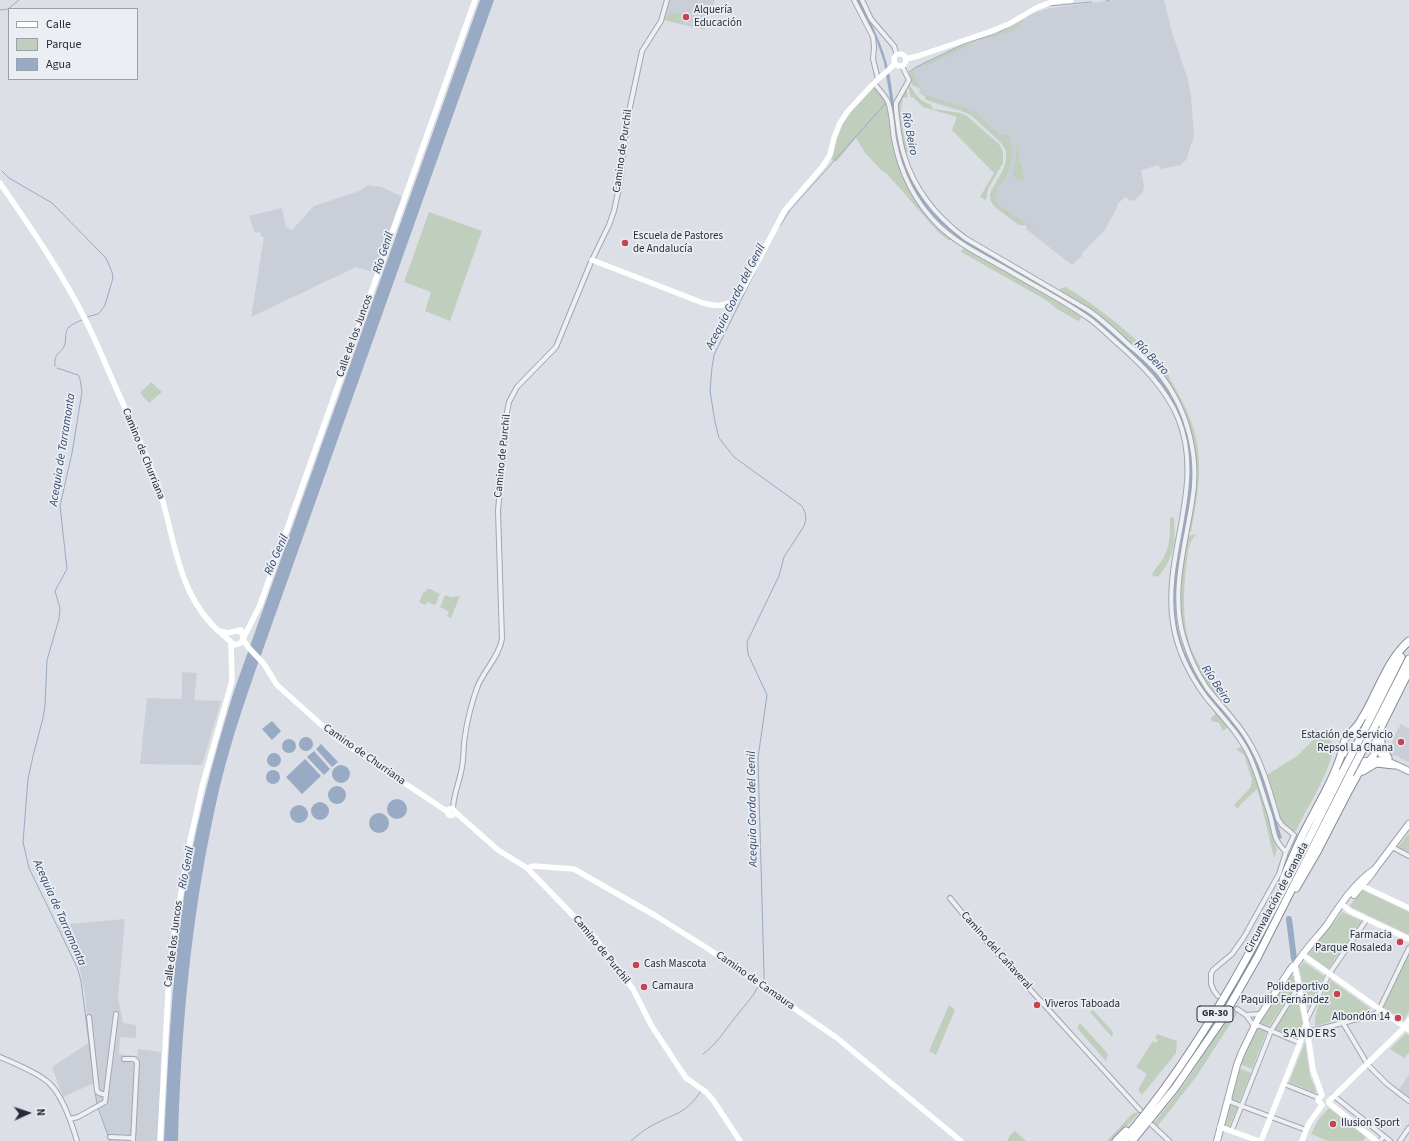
<!DOCTYPE html>
<meta charset="utf-8">
<style>
body{margin:0}
#map{position:relative;width:1409px;height:1141px;overflow:hidden;background:#dcdfe5;font-family:"Source Sans 3",sans-serif}
canvas{display:block}
.legend{position:absolute;left:8px;top:8px;width:130px;height:72px;box-sizing:border-box;background:#ebeef3;border:1px solid #9ca0a9;margin:0;padding:5px 7px;list-style:none;font-size:12px;color:#262c3b}
.legend li{display:flex;align-items:center;gap:8px;height:20px}
.legend b{width:20px;border:1px solid #9ca0a9}
.north{position:absolute;left:8px;top:1093px;width:40px;height:40px;-webkit-text-stroke:3px #ebeef3;paint-order:stroke;rotate:87deg;font-size:11px;font-weight:700;line-height:16px;text-align:center;color:#262c3b}
.north::after{content:'';display:block;margin:auto;width:14px;height:18px;background:#262c3b;clip-path:polygon(50% 0,100% 100%,50% 72%,0 100%)}
</style>
<div id="map">
<canvas width="1409" height="1141"></canvas>
<ul class="legend">
<li><b style="height:5px;background:#fff"></b>Calle</li>
<li><b style="height:11px;background:#c0cfbd"></b>Parque</li>
<li><b style="height:11px;background:#98aac4"></b>Agua</li>
</ul>
<div class="north">N</div>
</div>
<script>
const c = document.querySelector('canvas').getContext('2d');
c.lineJoin = 'round';
function fillPath(path, color) {
  c.fillStyle = color;
  c.fill(path, 'evenodd');
}
function stroke(path, color, width, dash) {
  c.strokeStyle = color;
  c.lineWidth = width;
  c.lineCap = dash ? 'butt' : 'round';
  c.setLineDash(dash || []);
  c.stroke(path);
}
function label(font, color, halo, rows, align = 'center') {
  c.font = font + ' "Source Sans 3",sans-serif';
  c.lineWidth = 3.5;
  c.setLineDash([]);
  c.textBaseline = 'middle';
  c.strokeStyle = halo;
  c.fillStyle = color;
  for (const [text, x, y, turn = 0] of rows) {
    c.save();
    c.translate(x, y);
    c.rotate((+turn || 0) * Math.PI / 180);
    c.textAlign = isNaN(turn) ? turn : align;
    if (halo) c.strokeText(text, 0, 0);
    c.fillText(text, 0, 0);
    c.restore();
  }
}
fillPath(new Path2D(`
 M668,0H715L713,10L709,14L705,30L663,20L667,11Z
 M1115,0H1164L1172,32L1188,80L1191,96L1194,136L1186,160L1180,165L1160,169L1159,165L1141,170L1144,186L1143,192L1134,201L1129,200L1126,197L1118,203L1117,208L1104,231L1081,254L1082,256L1072,265L1026,229L1027,225L995,206L990,196V194L1004,169L1006,162L1007,155L1004,146L972,116L961,111L937,104L919,93L920,89L913,86L908,76L919,67L950,52L1010,31L1030,14L1051,8Z
 M368,185L381,187L401,196V199L374,272L356,267L251,317L264,237H262L260,232L255,233L249,216L282,208L286,227L292,230L314,206L359,191Z
 M182,672L197,673L194,700L221,701L202,765L140,764L147,698L182,699Z
 M1401,724L1409,729V762L1394,755L1392,756L1391,749L1394,736Z
 M125,919L118,997L123,1023L136,1025V1038L120,1037L119,1054L137,1056L138,1049L161,1052L158,1141H110L99,1108L94,1083L63,1097L52,1067L90,1042L85,993L78,962L58,925Z
 M1409,1074V1099L1398,1091Z`), '#caced7');
fillPath(new Path2D(`
 M669,12L684,14L683,24L665,20Z
 M1023,19H1024C1014,37 986,37 970,45C955,52 940,60 925,67L924,65L913,72L919,87L913,84L909,73L915,68L965,44L996,35Z
 M909,84C915,94 920,101 931,105L933,109L961,113L967,116L999,144L1003,152V163L988,189L986,200L980,197L994,173L952,130L957,117L923,107L913,97L911,98L908,85Z
 M874,86L886,101L893,145L899,167L917,201L954,240H948L938,232L887,174L882,171L866,154L856,138L837,161H834L831,159C832,128 855,107 874,86Z
 M906,87L908,97L903,98C898,115 904,134 908,152L905,153L897,105L899,100Z
 M925,95L968,108V110L978,113L979,117H983V120H985L987,126L990,125L991,129H995L999,135L1009,134C1012,147 1014,160 1008,172C1001,188 994,184 997,204L1027,224L1029,223L1030,225L1034,224V226L1019,225L995,207L990,200L991,191L1003,170L1006,160V151L999,139L968,113L949,106L926,100L925,99Z
 M1017,144L1020,158H1018L1019,162H1021L1024,178L1023,180L1016,179L1013,175L1016,158Z
 M429,212L482,231L450,321L425,311L431,292L404,282Z
 M964,247L1080,314L1081,319L1078,321L1057,309L1046,300L961,252Z
 M1066,287L1089,302L1119,325L1165,365L1163,369L1159,371L1059,291L1061,288Z
 M1166,370C1172,384 1181,397 1187,411C1206,453 1199,489 1191,532L1188,530L1196,476L1186,421L1161,374Z
 M151,382L162,392L149,403L140,393Z
 M1170,517L1174,518C1176,543 1174,558 1158,577L1152,575C1154,569 1161,563 1164,557C1171,543 1170,531 1170,517Z
 M1196,534C1187,545 1188,554 1186,568C1183,596 1182,626 1193,653C1199,666 1208,678 1215,690H1217L1225,701L1222,704L1199,673L1182,633L1179,596L1186,540L1188,536Z
 M427,589H430L440,594L435,605L427,602L425,605L419,602L424,591L426,592Z
 M445,595L451,597L460,596L451,618L447,616L449,612L440,607Z
 M1216,713L1228,727L1223,731L1219,723L1211,721V718Z
 M1315,728L1330,740L1334,745C1329,776 1309,803 1296,831H1293L1283,824L1279,819L1265,776L1297,756L1315,738Z
 M1242,747L1250,762L1270,820L1272,834L1277,850L1274,858C1268,835 1264,812 1257,789L1240,805L1238,809L1234,805L1250,788L1252,780L1244,755L1236,749Z
 M1409,833V852L1398,847Z
 M1363,890L1409,912V935L1351,907L1350,905Z
 M1342,912L1362,921L1328,969L1309,956V954Z
 M1409,954V1011L1404,1021L1383,1007Z
 M1304,962L1324,976L1308,1008L1299,968Z
 M1292,975L1294,976L1296,985L1294,988L1270,1025L1268,1026L1261,1023V1019L1289,976Z
 M1331,980L1371,1009V1011L1315,1026C1314,1009 1323,995 1331,980Z
 M1294,998H1296L1298,1000L1303,1023L1296,1038L1276,1030L1275,1028Z
 M949,1005L955,1010L936,1055L929,1051Z
 M1233,1009L1238,1012L1196,1077L1156,1128L1153,1124L1185,1083Z
 M1093,1010L1113,1032L1112,1037L1090,1012Z
 M1080,1023L1108,1054L1106,1061L1077,1028Z
 M1258,1028L1266,1031V1033L1252,1069L1240,1064L1256,1029Z
 M1406,1033L1409,1035V1053L1404,1058L1390,1049Z
 M1157,1034L1177,1041L1176,1053L1142,1095L1138,1090L1147,1074L1136,1067L1153,1041L1156,1043L1158,1040L1155,1038Z
 M1305,1042L1310,1076L1316,1090L1315,1093L1289,1082Z
 M1239,1068L1251,1073L1239,1102L1232,1099L1231,1097Z
 M1229,1105L1238,1107L1230,1125L1232,1126L1229,1128L1223,1126Z
 M1329,1108L1366,1137L1363,1141H1328L1311,1134L1318,1120Z
 M1138,1112L1139,1113L1114,1141H1107L1131,1115L1133,1113Z
 M1015,1131L1026,1141H1007L1011,1134Z`), '#c0cfbd');
fillPath(new Path2D(`
 M480,0H494L261,655C243,705 226,756 215,808C191,918 181,1029 178,1141H164C168,1063 171,986 182,909C193,834 212,762 234,691Z
 M856,0H860C871,24 884,47 889,73C895,102 895,133 905,162C922,218 962,239 1009,266C1033,280 1058,295 1082,309C1098,318 1111,331 1125,343C1135,353 1146,362 1155,373C1184,407 1197,452 1191,497C1184,544 1168,590 1180,638C1192,682 1222,703 1245,739C1263,769 1271,805 1282,838L1279,839L1270,809L1249,752L1199,684L1187,662L1178,638L1173,604L1174,580L1188,498L1190,467L1188,447L1171,399L1153,374L1099,324L963,242L940,223L924,205L911,184L899,153L884,62L876,39Z
 M272,721L281,731L272,740L262,729Z
 M299 744a7 7 0 1 1 14 0a7 7 0 1 1-14 0Z
 M282 746a7 7 0 1 1 14 0a7 7 0 1 1-14 0Z
 M321,744L338,762L332,767L316,749Z
 M314,751L330,769L324,775L307,757Z
 M267 760a7 7 0 1 1 14 0a7 7 0 1 1-14 0Z
 M305,759L321,776L302,794L286,777Z
 M332 774a9 9 0 1 1 18 0a9 9 0 1 1-18 0Z
 M266 777a7 7 0 1 1 14 0a7 7 0 1 1-14 0Z
 M328 795a9 9 0 1 1 18 0a9 9 0 1 1-18 0Z
 M387 809a10 10 0 1 1 20 0a10 10 0 1 1-20 0Z
 M311 811a9 9 0 1 1 18 0a9 9 0 1 1-18 0Z
 M290 814a9 9 0 1 1 18 0a9 9 0 1 1-18 0Z
 M369 823a10 10 0 1 1 20 0a10 10 0 1 1-20 0Z`), '#98aac4');
stroke(new Path2D(`
 M1106,1L1110,0
 M1049,6L1092,2
 M0,10L8,9L19,0
 M909,72L916,67L966,43L996,34L1012,25
 M2,171L9,178L52,203L106,258L112,272L113,278L105,305L101,311L98,314L87,317
 M780,226L790,210L886,103
 M756,270L714,355L712,367L710,391L715,422L719,438L734,457L802,506C806,514 807,518 804,526L784,557L779,576L747,642L748,654L767,695L758,758L764,973V979L761,982
 M55,366C53,352 62,354 65,344C66,339 65,332 68,328C72,324 77,322 82,320
 M57,368L78,375L80,379L82,392L72,453L60,506L67,569L55,591L60,608L59,619L47,660L45,705L43,718L33,756L28,779L23,842L29,868L77,967L81,981L95,1088
 M703,1054C717,1044 724,1031 734,1019C742,1008 752,999 758,987
 M95,1091L97,1104
 M98,1108L110,1141
 M631,1141C638,1135 645,1129 653,1125C675,1113 686,1114 701,1091`), '#98aac4', 1);
stroke(new Path2D(`
 M1289,919L1294,959`), '#98aac4', 6);
const street = new Path2D(`
 M854,0L873,37L874,47L873,59L878,79
 M862,0L871,19L894,46L897,55
 M902,66L909,80L896,103V109C898,124 899,140 904,155C914,189 937,217 965,238L1088,310C1103,320 1116,333 1129,345C1140,354 1151,364 1160,374C1188,410 1200,457 1192,502C1185,547 1170,594 1184,639C1189,656 1197,673 1207,688C1220,705 1237,721 1248,740C1263,764 1270,792 1278,819L1282,825L1294,835L1286,852L1279,874L1244,937L1232,954L1213,970L1211,974V984L1214,991L1218,996
 M874,83C878,89 885,95 888,102C892,113 892,127 894,139C900,172 915,202 939,226C958,244 983,256 1006,269C1034,286 1065,301 1091,320C1100,327 1108,335 1116,342C1141,364 1165,387 1178,418C1206,486 1162,554 1173,623C1177,650 1189,674 1205,696C1221,716 1239,733 1250,757C1258,775 1263,795 1270,815C1275,832 1272,838 1286,852
 M453,809C453,795 460,781 462,767C464,757 463,746 465,736C467,722 472,702 477,688C483,671 499,657 502,639L498,511L506,417L509,402L517,387L556,347L591,262L609,225L614,211L620,183L627,121L642,51L661,21L667,0
 M1392,847L1409,856
 M950,898L976,930L1140,1110
 M1237,1009L1246,1015L1254,1026H1260L1300,1043
 M1246,1015L1261,1014
 M89,1017L97,1091L99,1093L106,1095
 M1306,1021L1329,974L1367,919
 M1343,1023L1368,1065L1387,1084L1409,1101
 M1308,1032L1373,1015L1378,1012L1409,948
 M0,1057C12,1062 40,1074 49,1083C62,1095 72,1124 77,1141
 M124,1059H134L137,1062L133,1141
 M1284,1084L1319,1098
 M1334,1096L1390,1141
 M1228,1097L1231,1102L1306,1130
 M70,1119L78,1117L105,1102L116,1014
 M1152,1125L1169,1141
 M1232,1130L1271,1031L1295,992L1301,991
 M110,1137L133,1138
 M1380,1141L1384,1136
 M1400,1141L1409,1128`);
const primary = new Path2D(`
 M1376,747L1381,754L1388,758
 M1346,754C1341,747 1343,740 1349,735L1356,734
 M1360,761H1369L1374,755L1375,745L1371,740
 M1369,761L1385,760L1409,771
 M1354,895L1371,875L1375,869L1409,824
 M1293,969C1301,954 1316,939 1327,925C1340,905 1355,882 1375,869
 M1217,1141L1237,1065L1242,1052L1258,1019L1290,970L1293,966H1295`);
const highway = new Path2D(`
 M1369,721L1401,657
 M1376,724L1409,659
 M1349,735C1353,730 1358,726 1361,720C1377,695 1386,661 1409,641
 M1381,735V745L1388,758
 M1375,745L1379,731L1409,671
 M1363,771L1376,763L1394,765
 M1283,880C1289,864 1296,849 1303,834C1317,806 1334,780 1343,749
 M1296,888L1317,852L1349,790L1360,770L1367,762
 M1116,1141L1126,1131
 M1123,1141C1217,1032 1278,899 1343,771
 M1132,1141L1175,1088L1221,1021L1257,958L1350,774`);
stroke(street, '#a2a6af', 6);
stroke(primary, '#9ca2b0', 8);
stroke(highway, '#848b9b', 9);
stroke(street, '#eef0f4', 4);
stroke(new Path2D(`
 M894 60a6 6 0 1 1 12 0a6 6 0 1 1-12 0Z
 M906,59L918,56L989,32L1009,24L1036,8L1052,2L1071,0
 M0,183C30,227 61,271 85,319C98,345 109,373 121,399C134,428 147,456 158,485C176,539 176,596 223,635C227,638 230,642 235,645L241,643L243,639L242,633L239,631
 M592,260L703,303C721,308 730,306 742,291L785,210L823,166L830,155L834,138L840,123L848,111L874,83L895,64
 M220,631L227,633L241,630
 M244,637L260,605L475,0
 M243,639L248,647L264,664L277,685L335,737L448,812
 M447.5 812a3.5 3.5 0 1 1 7 0a3.5 3.5 0 1 1-7 0Z
 M454,811L498,850L527,868L595,938L633,989L651,1025L686,1078L706,1092L713,1100L740,1141
 M527,868L533,866L574,869L656,916L707,948L837,1038L961,1141
 M1362,886L1409,908
 M1344,906L1350,911L1409,939
 M1303,955L1409,1030
 M1295,966L1306,1022L1313,1070L1322,1095
 M1322,1095L1318,1100L1322,1105
 M1329,1101L1403,1029L1409,1020
 M1329,1103L1376,1141
 M1220,1127L1259,1141
 M160,1141L169,977L175,928L190,841L202,787L232,681L231,643
 M1261,1141L1300,1043L1306,1024
 M1302,1141L1308,1125L1322,1105`), '#fff', 5.5);
stroke(primary, '#fff', 6);
stroke(highway, '#fff', 7);
const highwayBridge = new Path2D(`
 M1343,771L1369,721
 M1350,774L1376,724`);
stroke(highwayBridge, '#848b9b', 9, []);
stroke(highwayBridge, '#fff', 7);
for (const [x, y, r, color] of [
 [686,17,4,"#c7444f"],
 [625,243,4,"#c7444f"],
 [1401,742,4,"#c7444f"],
 [1400,942,4,"#c7444f"],
 [636,965,4,"#c7444f"],
 [644,987,4,"#c7444f"],
 [1337,994,4,"#c7444f"],
 [1037,1005,4,"#c7444f"],
 [1398,1018,4,"#c7444f"],
 [1333,1124,4,"#c7444f"]
]) {
  const dot = new Path2D();
  dot.arc(x, y, r, 0, 2 * Math.PI);
  c.fillStyle = color;
  c.fill(dot);
  stroke(dot, '#ebeef3', 1.5);
}
for (const [x, y, w] of [
 [1215,1014,36]
]) {
  const box = new Path2D();
  box.roundRect(x - w / 2, y - 8, w, 16, 3);
  c.fillStyle = '#ebeef3';
  c.fill(box);
  stroke(box, '#262c3b', 1);
}
label('bold 10px', '#262c3b', null, [
 ["GR-30",1215,1014]
]);
label('11px', '#262c3b', '#ebeef3', [
 ["Alquería",694,11],
 ["Educación",694,24],
 ["Escuela de Pastores",633,237],
 ["de Andalucía",633,250],
 ["Estación de Servicio",1393,736,"right"],
 ["Repsol La Chana",1393,749,"right"],
 ["Farmacia",1392,936,"right"],
 ["Parque Rosaleda",1392,949,"right"],
 ["Cash Mascota",644,965],
 ["Camaura",652,987],
 ["Polideportivo",1329,988,"right"],
 ["Paquillo Fernández",1329,1001,"right"],
 ["Viveros Taboada",1045,1005],
 ["Albondón 14",1390,1018,"right"],
 ["Ilusion Sport",1341,1124]
], 'left');
label('11px', '#262c3b', '#ebeef3', [
 ["Camino de Purchil",623,151,-82],
 ["Calle de los Juncos",355,336,-70],
 ["Camino de Churriana",143,454,68],
 ["Camino de Purchil",503,456,-84],
 ["Camino de Churriana",364,755,35],
 ["Circunvalación de Granada",1277,898,-62],
 ["Calle de los Juncos",174,944,-83],
 ["Camino de Purchil",601,950,51],
 ["Camino del Cañaveral",996,951,48],
 ["Camino de Camaura",755,981,35]
]);
label('italic 12px', '#33486c', '#ebeef3', [
 ["Río Beiro",909,134,79],
 ["Río Genil",384,253,-72],
 ["Acequia Gorda del Genil",736,297,-63],
 ["Río Beiro",1151,358,46],
 ["Acequia de Tarramonta",63,450,-81],
 ["Río Genil",277,555,-66],
 ["Río Beiro",1216,685,56],
 ["Acequia Gorda del Genil",753,809,-91],
 ["Río Genil",187,868,-79],
 ["Acequia de Tarramonta",59,913,66]
]);
c.letterSpacing = '1px';
label('12px', '#191e2b', '#ebeef3', [
 ["SANDERS",1310,1034]
]);
c.letterSpacing = '0px';
</script>
